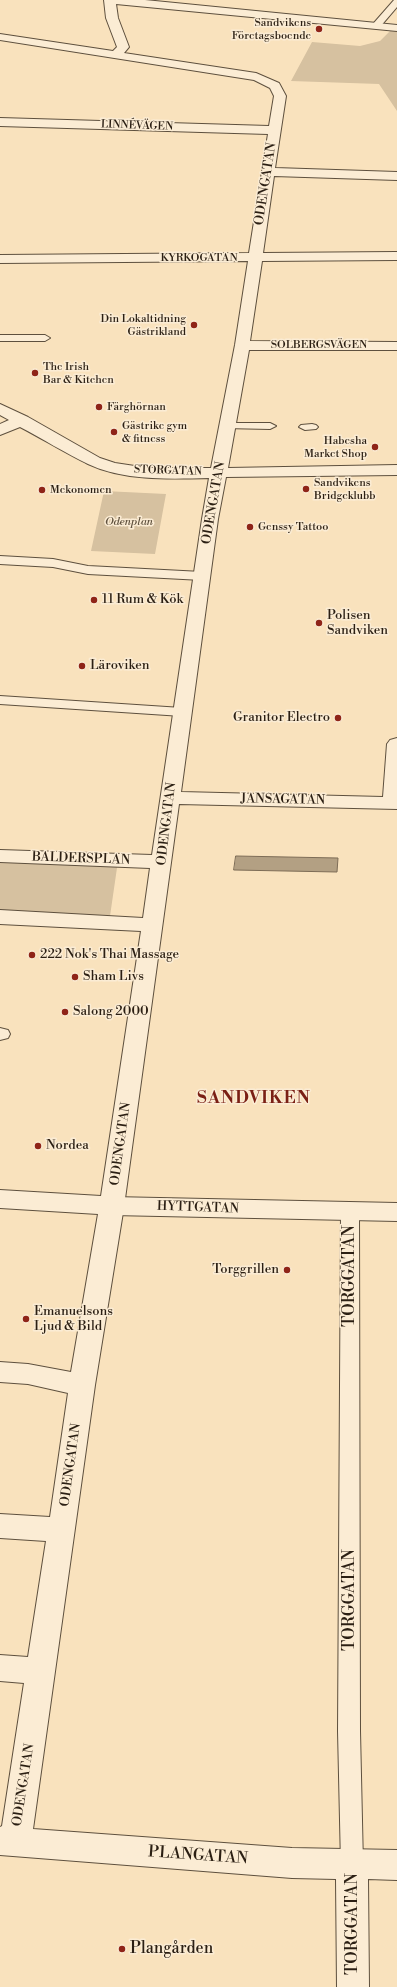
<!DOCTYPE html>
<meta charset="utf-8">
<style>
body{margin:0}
canvas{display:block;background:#f9e2bd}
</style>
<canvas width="397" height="1987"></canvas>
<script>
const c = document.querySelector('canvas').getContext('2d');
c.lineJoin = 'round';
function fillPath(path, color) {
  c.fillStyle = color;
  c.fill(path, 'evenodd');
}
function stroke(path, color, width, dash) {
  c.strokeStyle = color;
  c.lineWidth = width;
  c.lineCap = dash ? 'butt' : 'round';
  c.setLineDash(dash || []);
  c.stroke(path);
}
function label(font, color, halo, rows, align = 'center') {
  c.font = font + ' "Libre Bodoni",serif';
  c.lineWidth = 3;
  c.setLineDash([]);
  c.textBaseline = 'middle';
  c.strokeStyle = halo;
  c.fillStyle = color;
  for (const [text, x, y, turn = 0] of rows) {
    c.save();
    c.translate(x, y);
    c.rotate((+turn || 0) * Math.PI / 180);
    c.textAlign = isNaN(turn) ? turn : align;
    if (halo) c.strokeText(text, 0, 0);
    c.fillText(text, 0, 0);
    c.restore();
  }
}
fillPath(new Path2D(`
 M391,30L397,31V111L379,84L291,81L312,42L360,46L380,41Z
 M104,491L166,494L155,554L91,551Z
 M0,856L118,861L109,923L0,917Z`), '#d6c1a0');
const water = new Path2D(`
 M236,856L338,858L337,872L234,870Z`);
fillPath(water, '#b3a083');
stroke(water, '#7d6c56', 1);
const service = new Path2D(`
 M394,0H397V7L379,28H373V24Z
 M0,335H45L50,338L45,341H0Z
 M228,423H270L276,426L270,429L224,428L222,426L224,424Z
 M312,424L316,425L318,427L316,429L305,430L299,427L301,425Z
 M0,556L53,559L88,566L202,572L208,576L202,580L88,574L53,567L0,564Z
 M0,696L182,708L187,709L189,712L187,715L182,716L0,704Z
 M0,1028L8,1030L10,1034L8,1038L0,1040Z
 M350,1205L356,1207L359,1212L360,1731L363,1865L360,1873L352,1876L344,1873L341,1865L338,1731L341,1212L344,1207Z`);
const pedestrian = new Path2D(`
 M112,1197L397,1203V1221L112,1215L103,1212L100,1206L103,1200Z`);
const minor = new Path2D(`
 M104,0H145L397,25V31L116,4L118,18L129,47L124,53L256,73L279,83L286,96L275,168L397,172V180L274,176L263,253L397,252V260L262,261L250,341L397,342V350H249L228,468L397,465V475L226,477L218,519L181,792L383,797L387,744L390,740L397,738V809L179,804L124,1206L95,1385L33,1829L292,1848L397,1850V1880L368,1879L369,1987H337L336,1879L292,1878L0,1855V1827L2,1826L24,1683L0,1681V1655L28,1657L46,1541L0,1538V1514L50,1517L68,1393L28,1384L0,1382V1362L28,1364L71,1372L98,1214L0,1208V1190L101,1196L141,931L0,924V910L143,918L150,868L0,862V850L152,855L202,519L209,478C170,479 124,481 88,464C65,453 43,439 20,427L0,435V424L9,420L0,415V404L28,417L100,458L115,463L148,468H211L235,345L248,261L0,263V255L249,253L268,134L0,126V118L269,126L274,96L270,88L254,80L0,40V34L113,51L117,47L106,18Z`);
stroke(service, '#5e503e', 2);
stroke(pedestrian, '#5e503e', 2);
stroke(minor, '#5e503e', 2);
fillPath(service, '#fbecd4');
fillPath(pedestrian, '#fbecd4');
fillPath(minor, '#fbecd4');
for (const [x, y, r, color] of [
 [319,29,4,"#8f2418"],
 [194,325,4,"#8f2418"],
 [35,373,4,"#8f2418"],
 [99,407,4,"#8f2418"],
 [114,432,4,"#8f2418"],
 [375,447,4,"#8f2418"],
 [306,489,4,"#8f2418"],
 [42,490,4,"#8f2418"],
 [250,527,4,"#8f2418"],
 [94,600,4,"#8f2418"],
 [319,623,4,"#8f2418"],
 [82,666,4,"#8f2418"],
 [338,718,4,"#8f2418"],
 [32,955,4,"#8f2418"],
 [75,977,4,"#8f2418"],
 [65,1012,4,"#8f2418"],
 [38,1146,4,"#8f2418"],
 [287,1270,4,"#8f2418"],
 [26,1319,4,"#8f2418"],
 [122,1949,4,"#8f2418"]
]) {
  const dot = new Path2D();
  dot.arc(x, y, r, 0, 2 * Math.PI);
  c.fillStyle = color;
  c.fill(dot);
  stroke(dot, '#fbecd4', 1.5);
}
label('11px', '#2b1f13', '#fbecd4', [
 ["Sandvikens",311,23,"right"],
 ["Företagsboende",311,36,"right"],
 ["Din Lokaltidning",186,319,"right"],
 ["Gästrikland",186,332,"right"],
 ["The Irish",43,367],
 ["Bar & Kitchen",43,380],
 ["Färghörnan",107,407],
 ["Gästrike gym",122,426],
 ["& fitness",122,439],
 ["Habesha",367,441,"right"],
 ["Market Shop",367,454,"right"],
 ["Sandvikens",314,483],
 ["Bridgeklubb",314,496],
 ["Mekonomen",50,490],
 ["Genssy Tattoo",258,527]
], 'left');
label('11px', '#2b1f13', '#fbecd4', [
 ["LINNÉVÄGEN",137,126,2],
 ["KYRKOGATAN",199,258],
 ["SOLBERGSVÄGEN",319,345],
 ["STORGATAN",168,471,2]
]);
label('italic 11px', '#5e503d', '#fbecd4', [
 ["Odenplan",129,522]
]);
label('13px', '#2b1f13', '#fbecd4', [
 ["ODENGATAN",266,184,-81],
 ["ODENGATAN",214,503,-80],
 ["JANSAGATAN",283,800,1],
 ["ODENGATAN",167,824,-83],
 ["BALDERSPLAN",81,859,2],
 ["ODENGATAN",121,1144,-82],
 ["HYTTGATAN",198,1208,2],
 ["ODENGATAN",71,1465,-82],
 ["ODENGATAN",24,1785,-81]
]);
label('13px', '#2b1f13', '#fbecd4', [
 ["11 Rum & Kök",102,600],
 ["Polisen",327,616],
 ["Sandviken",327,631],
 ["Läroviken",90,666],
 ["Granitor Electro",330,718,"right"],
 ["222 Nok's Thai Massage",40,955],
 ["Sham Livs",83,977],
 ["Salong 2000",73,1012],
 ["Nordea",46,1146],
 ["Torggrillen",279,1270,"right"],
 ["Emanuelsons",34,1312],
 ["Ljud & Bild",34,1327]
], 'left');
label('16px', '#2b1f13', '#fbecd4', [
 ["TORGGATAN",350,1276,-90],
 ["TORGGATAN",350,1600,-90],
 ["PLANGATAN",198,1856,4],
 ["TORGGATAN",353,1924,-90]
]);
label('16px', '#2b1f13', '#fbecd4', [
 ["Plangården",130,1949]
], 'left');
c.letterSpacing = '1px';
label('bold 17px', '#7a1f14', '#fbecd4', [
 ["SANDVIKEN",254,1099]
]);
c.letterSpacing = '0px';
</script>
